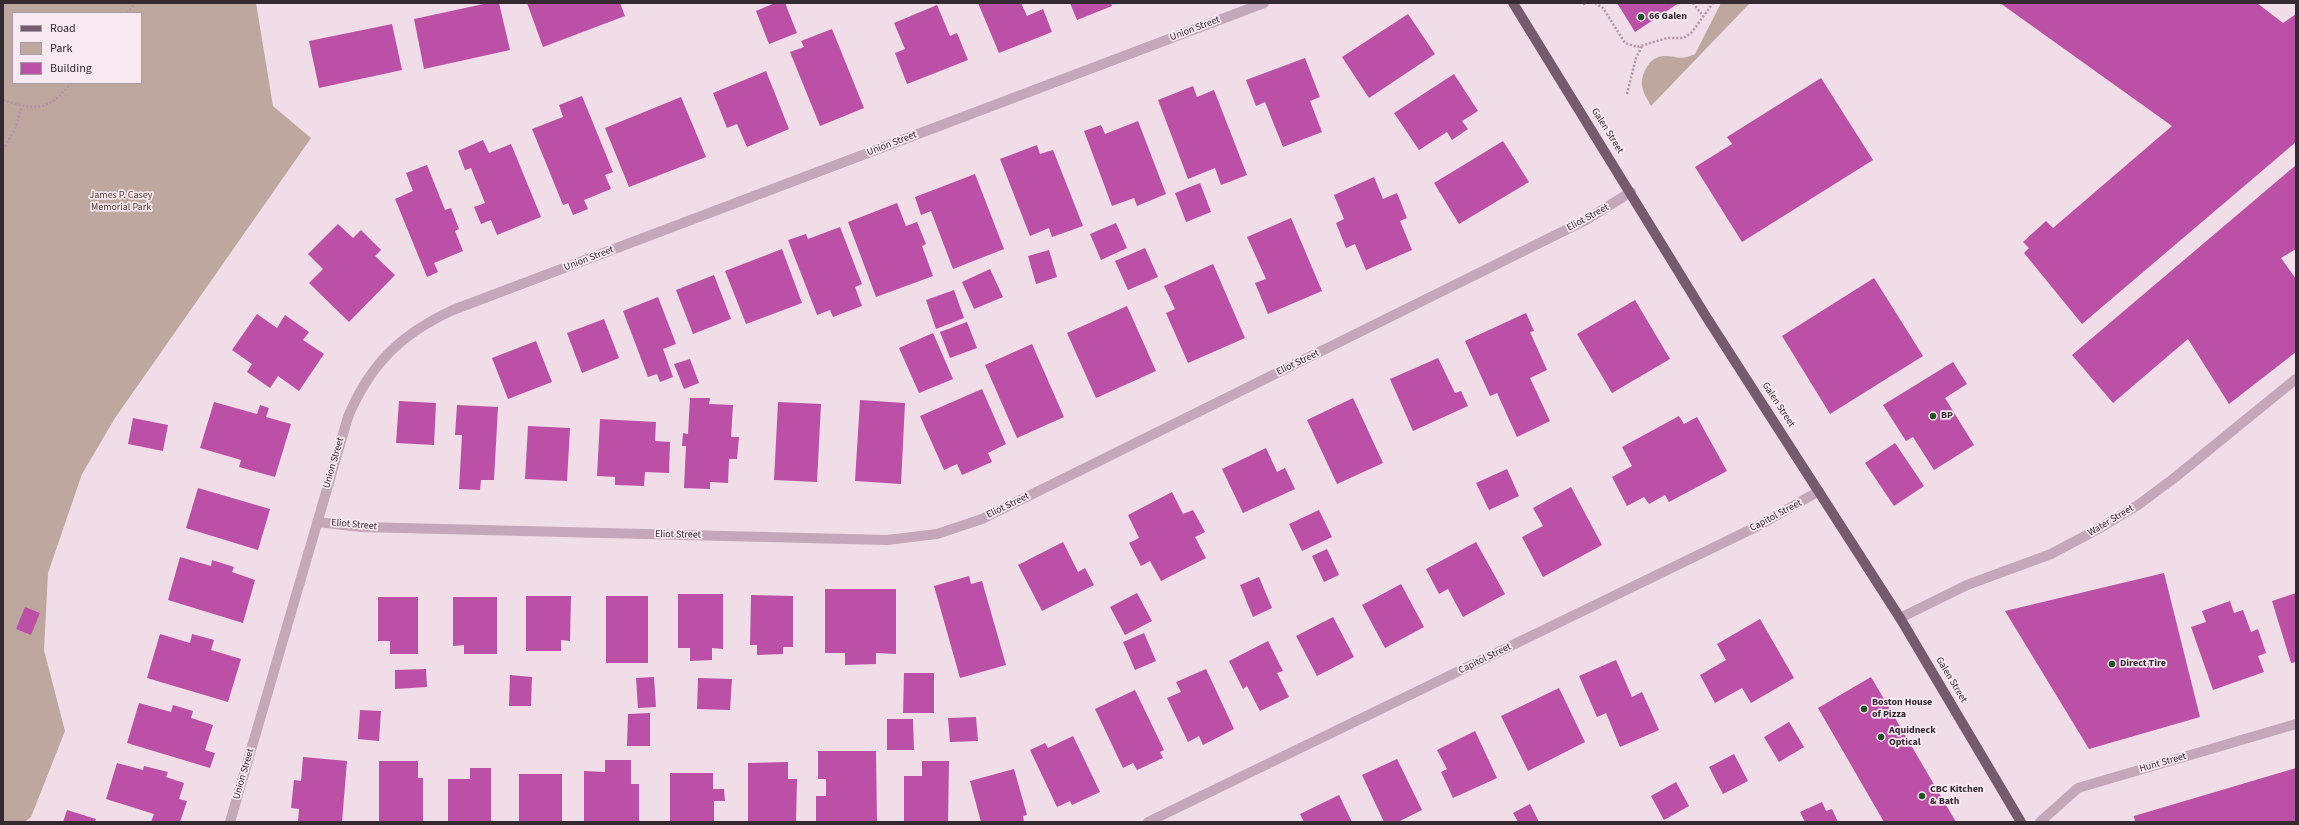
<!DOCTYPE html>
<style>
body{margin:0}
#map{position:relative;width:2299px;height:825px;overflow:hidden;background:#f0dde7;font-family:"Source Sans 3",sans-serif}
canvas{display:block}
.frame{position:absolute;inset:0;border:4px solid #352932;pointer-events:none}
.legend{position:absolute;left:12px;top:12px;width:130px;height:72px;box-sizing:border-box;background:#f8e9f1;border:1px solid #aa9ca5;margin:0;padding:5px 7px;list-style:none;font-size:12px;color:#352932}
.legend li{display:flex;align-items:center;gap:8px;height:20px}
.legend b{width:20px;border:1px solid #aa9ca5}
</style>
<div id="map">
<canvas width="2299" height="825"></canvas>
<div class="frame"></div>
<ul class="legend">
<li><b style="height:5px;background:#765b6e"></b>Road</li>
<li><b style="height:11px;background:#bea79e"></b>Park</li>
<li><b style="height:11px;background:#bb50a6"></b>Building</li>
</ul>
</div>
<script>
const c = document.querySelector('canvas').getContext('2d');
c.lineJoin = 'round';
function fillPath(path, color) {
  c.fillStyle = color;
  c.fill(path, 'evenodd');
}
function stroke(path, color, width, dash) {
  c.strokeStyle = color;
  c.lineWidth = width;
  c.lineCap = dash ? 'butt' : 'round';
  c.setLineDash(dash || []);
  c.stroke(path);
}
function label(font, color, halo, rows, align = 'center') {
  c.font = font + ' "Source Sans 3",sans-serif';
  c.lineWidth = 3.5;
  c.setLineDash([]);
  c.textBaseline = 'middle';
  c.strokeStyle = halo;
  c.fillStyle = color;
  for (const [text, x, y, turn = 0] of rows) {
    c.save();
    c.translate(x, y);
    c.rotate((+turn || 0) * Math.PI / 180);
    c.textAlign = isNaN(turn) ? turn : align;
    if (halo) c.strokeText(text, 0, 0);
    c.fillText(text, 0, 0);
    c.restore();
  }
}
fillPath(new Path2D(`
 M3,3H256L273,106L311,138L115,418L82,474L48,573L44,650L65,731L31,817L25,822H3ZM13,13H141V83H13Z
 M1721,3H1750L1651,106C1648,100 1643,93 1642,86C1641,73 1650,56 1664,56C1679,56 1679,61 1695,54Z`), '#bea79e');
fillPath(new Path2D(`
 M488,3H499L510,50L424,69L414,19Z
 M527,3H620L625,16L543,47Z
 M775,3H785L797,33L769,44L756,11Z
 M978,3H1021L1027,16L1043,9L1052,32L999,53Z
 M1070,3H1111L1112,6L1077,20Z
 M1617,3H1679L1635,32Z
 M2000,3H2257L2283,23L2296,14V142L2082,324L2024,253L2029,248L2023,242L2046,221L2053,228L2172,126Z
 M937,5L950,36L957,33L968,60L907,84L895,53L905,49L894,23Z
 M1408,14L1435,54L1369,98L1342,57Z
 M392,24L402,70L319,88L309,41Z
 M832,29L864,108L820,126L790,52L804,47L801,41Z
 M1305,58L1320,97L1310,101L1322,132L1283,147L1265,102L1256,106L1246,80Z
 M766,71L789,129L747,147L737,124L727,128L713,93Z
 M1454,74L1478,111L1462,121L1468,129L1452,140L1447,132L1419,150L1394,113Z
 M1821,78L1873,160L1742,242L1695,167L1732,144L1727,137Z
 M1193,86L1197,97L1214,90L1247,175L1221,185L1215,168L1188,179L1158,100Z
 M582,96L613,172L605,175L611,189L584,200L588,209L573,215L568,203L563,205L532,129L563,117L559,105Z
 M681,97L706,157L629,187L605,128Z
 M1138,121L1166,194L1137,206L1134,198L1112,206L1084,131L1101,125L1105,134Z
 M483,140L489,153L511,144L541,217L497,235L491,220L481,224L474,207L485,203L471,168L465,170L458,151Z
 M1503,141L1529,182L1459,224L1434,183Z
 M1037,145L1040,154L1053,150L1083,226L1052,237L1049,228L1030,236L1000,159Z
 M427,165L445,210L451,208L459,229L455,231L463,251L434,263L438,272L427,277L395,199L413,191L406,173Z
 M2296,165V249L2281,258L2296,279V352L2229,404L2188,339L2113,403L2072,355Z
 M975,174L1004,249L953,269L931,211L921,215L915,197Z
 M1374,177L1383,199L1397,193L1407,218L1400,221L1412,250L1366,270L1355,244L1346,248L1336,223L1344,219L1334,195Z
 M1200,183L1211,212L1186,222L1175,193Z
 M897,203L906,226L917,222L926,244L922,246L933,276L876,297L848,222Z
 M1291,218L1322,291L1268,314L1255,283L1266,279L1247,237Z
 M1116,223L1127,248L1101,260L1090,234Z
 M338,224L353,238L361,230L381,250L375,256L395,275L349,322L309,283L323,269L308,254Z
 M840,227L862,284L855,287L862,306L833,317L830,310L817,315L788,240L806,234L808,239Z
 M1145,248L1158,277L1128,290L1115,261Z
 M782,249L802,303L746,324L725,271Z
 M1049,250L1057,277L1036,284L1028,256Z
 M1213,264L1245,338L1188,363L1166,313L1175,309L1164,286Z
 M990,269L1003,297L974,309L962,282Z
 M714,275L731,319L693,334L676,290Z
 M1874,278L1923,356L1830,414L1782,336Z
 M954,290L964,318L936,329L926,300Z
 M658,297L676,344L663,349L673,377L660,382L657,374L648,377L623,311Z
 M1635,300L1670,359L1612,393L1577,334Z
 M1127,306L1156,371L1096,398L1067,333Z
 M1526,313L1534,331L1530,332L1547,370L1530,378L1550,421L1517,437L1497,393L1490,396L1465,341Z
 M257,314L277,328L285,315L309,332L303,340L324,354L299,391L278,376L270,388L247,372L252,364L232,350Z
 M604,319L619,358L582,373L567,333Z
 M967,322L977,348L950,358L940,332Z
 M933,333L953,379L919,393L899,348Z
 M536,341L552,382L508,399L492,358Z
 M1032,344L1064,417L1017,438L985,365Z
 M1438,358L1455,393L1461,391L1468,406L1413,431L1390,379Z
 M690,359L699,383L684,389L674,364Z
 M1953,362L1967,384L1945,398L1974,445L1934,470L1913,437L1906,441L1883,405Z
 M982,389L1006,444L988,453L992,462L962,475L957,464L944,470L920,416Z
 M690,398H710L709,404L733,405L731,437H739L737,459H729L728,483L710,482V489L684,488L686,446H682L683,433L688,434Z
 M1353,398L1383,463L1337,484L1307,420Z
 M860,400L905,403L901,484L855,481Z
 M399,401L436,403L434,445L396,443Z
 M214,402L257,414L260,405L269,408L266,417L291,424L275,477L239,467L241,460L200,448Z
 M778,402L821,404L817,482L774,480Z
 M457,405L498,407L494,480H481L480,490L459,489L462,435H455Z
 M1679,416L1684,424L1697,417L1727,471L1669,502L1665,495L1649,504L1644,497L1627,506L1612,477L1632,466L1622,447Z
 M133,418L168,425L163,451L128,444Z
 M600,419L656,422L655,441L670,442L669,473L645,472L644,486L615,485V477L597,476Z
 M528,426L570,428L567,481L525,479Z
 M1895,443L1924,486L1894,506L1865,463Z
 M1266,448L1277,472L1285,468L1295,489L1243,513L1222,469Z
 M1507,469L1519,496L1489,510L1476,483Z
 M1571,487L1602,545L1543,577L1522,537L1543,526L1533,508Z
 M198,488L270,509L258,550L186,528Z
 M1172,492L1183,514L1193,510L1205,532L1195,537L1206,558L1161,581L1150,561L1141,566L1129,543L1139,538L1128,515Z
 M1319,510L1332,537L1302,551L1289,524Z
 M1063,542L1078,572L1085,568L1094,585L1042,611L1018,565Z
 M1476,542L1505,594L1463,617L1448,589L1439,594L1426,569Z
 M1327,549L1339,575L1324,582L1312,556Z
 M180,557L211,566L212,560L234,567L232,572L255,580L243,623L168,600Z
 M2164,573L2200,717L2089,749L2005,611Z
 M969,576L971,584L982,581L1006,665L960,678L934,586Z
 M1259,577L1272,608L1253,617L1240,585Z
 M1401,584L1424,627L1385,648L1362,605Z
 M825,589H896V654L876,653V664L845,665V653H825Z
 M1137,593L1152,621L1125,635L1110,607Z
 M2296,593V662L2291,663L2272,601Z
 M678,594H723V649L712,648V660L690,661V648H678Z
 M751,595L793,596V647H783V654L757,655V645H750Z
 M526,596H571L570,641L561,640V651H526Z
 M606,596H648V663H606Z
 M378,597H418V654H390V641H378Z
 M453,597H497V654H464V645L453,646Z
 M2230,601L2234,613L2243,610L2251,632L2258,629L2266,653L2258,656L2264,672L2213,690L2191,627L2206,622L2202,611Z
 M25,607L40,613L31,635L16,629Z
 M1333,617L1354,657L1317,676L1296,636Z
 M1760,619L1794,678L1751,703L1742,688L1715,703L1700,675L1726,660L1717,644Z
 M1144,633L1156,661L1135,670L1123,642Z
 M160,634L190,643L192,634L214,640L211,650L241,659L228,702L147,678Z
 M1268,641L1283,671L1277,673L1289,697L1260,711L1247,686L1243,689L1229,661Z
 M1616,660L1632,697L1642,692L1659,730L1620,747L1606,713L1597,717L1579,676Z
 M426,669L427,687L395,689V670Z
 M1206,669L1234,729L1203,745L1199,736L1188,742L1167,698L1181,692L1176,682Z
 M904,673H934V713H903Z
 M510,675L532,677L531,706H509Z
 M654,677L656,707L638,708L636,678Z
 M1871,677L1956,822H1884L1818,708Z
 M698,678L732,679L730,710L697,709Z
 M1559,688L1585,742L1528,771L1501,716Z
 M1135,690L1164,750L1160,752L1163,758L1137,770L1133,763L1123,768L1095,709Z
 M139,703L171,712L173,705L193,711L191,718L213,725L205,750L215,753L210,768L127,743Z
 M360,710L381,711L379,741L358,739Z
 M650,713V746H627L628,714Z
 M976,717L978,741L950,742L948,718Z
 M887,719H913L914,750H887Z
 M1789,722L1804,747L1779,762L1764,737Z
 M1475,731L1497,778L1453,798L1441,772L1447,769L1437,750Z
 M1073,736L1100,792L1072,805L1070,801L1057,807L1030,750L1045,743L1048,748Z
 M818,751H876L877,822H816V796H826V779H818Z
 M1734,754L1748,781L1723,794L1709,767Z
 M303,757L347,761L342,822H298L299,809L291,808L294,780L301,781Z
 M1397,759L1422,810L1398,822H1384L1362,775Z
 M605,760H631V784H639V822H584V771L605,772Z
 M379,761H418V778H423V822H379Z
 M922,761H949L948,822H904V776H922Z
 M788,762V779H797L796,822H748V763Z
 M117,763L143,770L144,766L168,772L166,777L184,783L179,799L187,801L180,822H151L154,814L106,799Z
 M470,768H491V822H448V779H470Z
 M2296,768V822H2135L2134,816Z
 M1014,769L1027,815L1023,816L1024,822H981L970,781Z
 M670,773H713V789H724L725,801H714V822H670Z
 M519,774H562V822H519Z
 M1676,782L1689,806L1664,820L1651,796Z
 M1339,795L1352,822H1304L1300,814Z
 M1822,802L1826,811L1832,809L1838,822H1805L1800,812Z
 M1530,804L1539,822H1518L1513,813Z
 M67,810L96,819L94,822H63Z`), '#bb50a6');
stroke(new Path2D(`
 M1595,3L1603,8L1625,43L1637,47L1667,38H1684L1692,32L1713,3
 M1693,3L1703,16
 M1583,4L1587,3
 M127,13L135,3
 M1627,94L1636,58L1642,46
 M3,100C36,111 49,111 71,83
 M3,150L15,129L22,106`), '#b394a7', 2.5, [2, 2]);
stroke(new Path2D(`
 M317,522L361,527L887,540L937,534L982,519L1586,220L1631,192
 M1900,618L1967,585L2051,554L2100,528L2138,505L2173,479L2296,379
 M230,822L348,417C370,364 401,334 453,310L1264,3
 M1148,822L1762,524L1819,491
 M2040,822L2078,788L2296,724`), '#c4a7b8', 10);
stroke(new Path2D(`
 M1513,3L1707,318L1900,618L2021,822`), '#765b6e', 10);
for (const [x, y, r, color] of [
 [1641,17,4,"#225323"],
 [1933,416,4,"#225323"],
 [2112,664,4,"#225323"],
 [1864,709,4,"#225323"],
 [1881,737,4,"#225323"],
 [1922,796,4,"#225323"]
]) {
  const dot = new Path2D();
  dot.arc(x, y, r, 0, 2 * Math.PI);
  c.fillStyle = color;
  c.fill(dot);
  stroke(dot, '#f8e9f1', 1.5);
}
label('bold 10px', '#352932', '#f8e9f1', [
 ["66 Galen",1649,17],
 ["BP",1941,416],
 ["Direct Tire",2120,664],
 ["Boston House",1872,703],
 ["of Pizza",1872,715],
 ["Aquidneck",1889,731],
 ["Optical",1889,743],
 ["CBC Kitchen",1930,790],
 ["& Bath",1930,802]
], 'left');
label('10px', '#352932', '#f8e9f1', [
 ["Union Street",1195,29,-21],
 ["Galen Street",1607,131,58],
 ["Union Street",892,144,-21],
 ["Eliot Street",1588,218,-29],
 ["Union Street",589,259,-21],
 ["Eliot Street",1298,363,-26],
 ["Galen Street",1778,405,57],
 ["Union Street",334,463,-74],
 ["Eliot Street",1008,506,-26],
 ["Capitol Street",1776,516,-28],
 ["Water Street",2111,521,-31],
 ["Eliot Street",354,525,5],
 ["Eliot Street",678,535,1],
 ["Capitol Street",1485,659,-26],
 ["Galen Street",1951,680,59],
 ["Hunt Street",2163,763,-16],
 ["Union Street",244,774,-74]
]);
label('10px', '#513a2f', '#f8e9f1', [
 ["James P. Casey",121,196],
 ["Memorial Park",121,208]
]);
</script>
